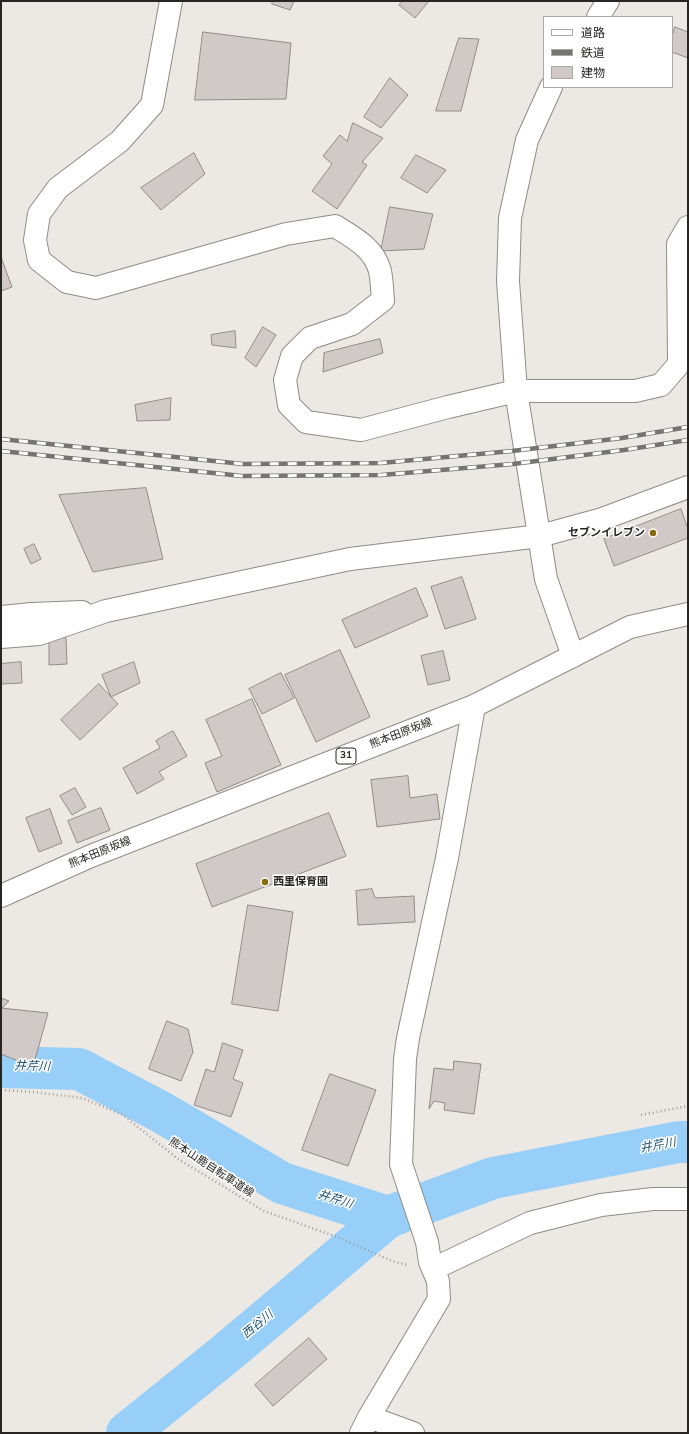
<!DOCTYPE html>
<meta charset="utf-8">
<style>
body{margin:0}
#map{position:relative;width:689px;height:1434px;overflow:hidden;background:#ece9e4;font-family:"Nunito Sans","Noto Sans JP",sans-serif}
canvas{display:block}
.frame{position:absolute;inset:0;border:2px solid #272624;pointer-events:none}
.legend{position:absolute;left:543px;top:16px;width:130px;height:72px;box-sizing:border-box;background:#fff;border:1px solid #a9a8a7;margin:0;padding:5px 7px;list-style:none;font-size:12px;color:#272624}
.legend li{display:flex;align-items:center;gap:8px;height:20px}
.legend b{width:20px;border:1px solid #a9a8a7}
</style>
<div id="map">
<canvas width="689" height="1434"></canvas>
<div class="frame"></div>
<ul class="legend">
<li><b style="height:5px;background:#fff"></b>道路</li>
<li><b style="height:5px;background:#767471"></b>鉄道</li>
<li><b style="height:11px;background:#d0c9c7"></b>建物</li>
</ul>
</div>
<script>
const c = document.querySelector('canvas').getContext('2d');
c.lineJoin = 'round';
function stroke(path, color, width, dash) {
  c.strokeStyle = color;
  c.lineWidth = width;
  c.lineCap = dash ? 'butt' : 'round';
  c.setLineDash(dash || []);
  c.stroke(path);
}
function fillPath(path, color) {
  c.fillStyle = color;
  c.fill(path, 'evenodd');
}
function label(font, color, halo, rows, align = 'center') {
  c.font = font + ' "Nunito Sans","Noto Sans JP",sans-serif';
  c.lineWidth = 3;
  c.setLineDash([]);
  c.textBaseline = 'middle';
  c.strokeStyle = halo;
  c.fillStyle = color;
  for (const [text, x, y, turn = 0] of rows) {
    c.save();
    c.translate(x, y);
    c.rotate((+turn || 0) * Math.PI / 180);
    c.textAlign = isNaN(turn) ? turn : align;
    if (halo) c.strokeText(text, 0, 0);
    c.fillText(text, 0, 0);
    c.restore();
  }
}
stroke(new Path2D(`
 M1,1067L79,1069L161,1112L282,1183L388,1217L493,1178L679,1142H688
 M127,1433L224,1355L388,1217`), '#98cff9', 42);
const building = new Path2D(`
 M273,1H294L290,10L272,4Z
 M403,1H429L415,18L399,5Z
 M675,27L688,32V58L672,52V37Z
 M203,32L291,43L286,99L195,100Z
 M459,38L479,39L461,111H436Z
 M390,78L408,95L381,128L364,117Z
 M353,123L383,138L362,162L367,165L337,209L312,191L332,164L323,156L340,135L347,141Z
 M194,153L205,174L161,210L141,188Z
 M416,155L446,170L427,193L401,178Z
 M390,207L433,214L424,249L381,251Z
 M1,257L12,287L1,291Z
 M263,327L276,335L256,367L245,358Z
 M235,331L236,348L212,345L211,335Z
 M380,339L383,353L323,372L324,353Z
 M171,398L170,420L137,421L135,405Z
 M146,488L163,559L93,572L59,495Z
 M681,509L688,529V538L614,566L604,539Z
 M34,544L41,559L31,564L24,549Z
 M462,577L476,619L445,629L431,587Z
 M416,588L428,616L355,648L342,620Z
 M66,638L67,664L49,665V639Z
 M340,650L370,717L316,742L285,675Z
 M443,651L450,680L428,685L421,656Z
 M21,662L22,683L1,684V664Z
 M134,662L140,683L111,697L102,675Z
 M281,673L294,698L262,714L249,689Z
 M99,684L118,704L80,740L61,720Z
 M252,699L281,765L217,792L205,763L222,756L206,720Z
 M173,731L187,756L159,772L164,779L137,794L123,768L160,748L156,741Z
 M408,776L410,798L437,794L440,819L377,827L371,780Z
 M75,788L86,807L72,815L60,796Z
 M101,808L110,830L77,843L68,821Z
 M50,809L62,843L39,852L26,818Z
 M329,813L346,856L212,907L196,864Z
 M372,889L375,898L414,896L415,922L358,925L356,891Z
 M248,905L293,912L278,1011L232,1004Z
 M1,998L9,1001L1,1009Z
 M1,1008L48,1013L33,1067L1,1054Z
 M167,1021L188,1029L193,1052L181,1081L149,1069Z
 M223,1043L243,1050L233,1079L243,1083L231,1117L194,1105L206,1069L214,1072Z
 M454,1061L481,1064L474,1114L444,1110L445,1103L434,1101L429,1109L434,1068L453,1070Z
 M330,1074L376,1090L348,1166L302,1150Z
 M309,1338L327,1359L273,1406L255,1385Z`);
fillPath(building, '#d0c9c7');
stroke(building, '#918b88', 1);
const street = new Path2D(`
 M171,1L152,105L120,141L58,188L39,214L35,240L39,260L67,282L96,288L286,234L335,226C354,238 374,248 380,271C382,280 382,291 383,300L352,324L310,338L292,356L285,380L289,405L306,422L361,430L448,407L516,391H635L661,385L679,364L678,244L688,227
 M1,617L32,614L82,612
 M1,637L39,634L106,611L350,559L540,536L602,519L688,487
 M433,1269L530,1223L601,1205L653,1199H688
 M369,1417L413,1433
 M361,1433L369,1417L439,1299L438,1281L430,1262L427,1242L401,1164L405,1059L408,1038L447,858L474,706`);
const secondary = new Path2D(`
 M598,17L608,1
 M551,87L527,140L510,218L508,281L516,391L546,579L573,656`);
const primary = new Path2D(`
 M1,896L91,856L474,706L630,627L688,614`);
stroke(street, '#8f8c87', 24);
stroke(secondary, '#8f8c87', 24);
stroke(primary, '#8f8c87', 24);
stroke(new Path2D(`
 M1,1090L33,1092L82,1098L123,1115L178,1159L264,1211L337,1237L392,1261L407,1265
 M641,1115L688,1106`), '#9f9c99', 2.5, [1, 3]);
stroke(street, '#fff', 22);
stroke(secondary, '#fff', 22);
stroke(primary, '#fff', 22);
const rail = new Path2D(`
 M1,439L243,464L381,463L512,451L622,438L688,427
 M1,451L242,476L381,475L513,464L624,450L688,440`);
stroke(rail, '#767471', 4.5);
stroke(rail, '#fff', 3, [9]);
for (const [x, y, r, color] of [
 [653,533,4,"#8a6b0a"],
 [265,882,4,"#8a6b0a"]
]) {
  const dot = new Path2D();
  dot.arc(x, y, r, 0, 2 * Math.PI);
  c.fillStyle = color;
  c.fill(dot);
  stroke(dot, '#fff', 1.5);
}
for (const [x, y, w] of [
 [346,756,20]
]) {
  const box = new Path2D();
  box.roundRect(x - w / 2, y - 8, w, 16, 3);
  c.fillStyle = '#fff';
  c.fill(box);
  stroke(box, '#272624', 1);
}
label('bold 10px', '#272624', null, [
 ["31",346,756]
]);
label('bold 11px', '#272624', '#fff', [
 ["セブンイレブン",645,533],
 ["西里保育園",273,882,"left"]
], 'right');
label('11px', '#272624', '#fff', [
 ["熊本田原坂線",401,734,-21],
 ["熊本田原坂線",100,853,-22],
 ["熊本山鹿自転車道線",211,1168,33]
]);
label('italic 12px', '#1c5173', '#fff', [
 ["井芹川",32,1067,2],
 ["井芹川",658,1146,-10],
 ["井芹川",335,1200,18],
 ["西谷川",258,1325,-40]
]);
</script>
